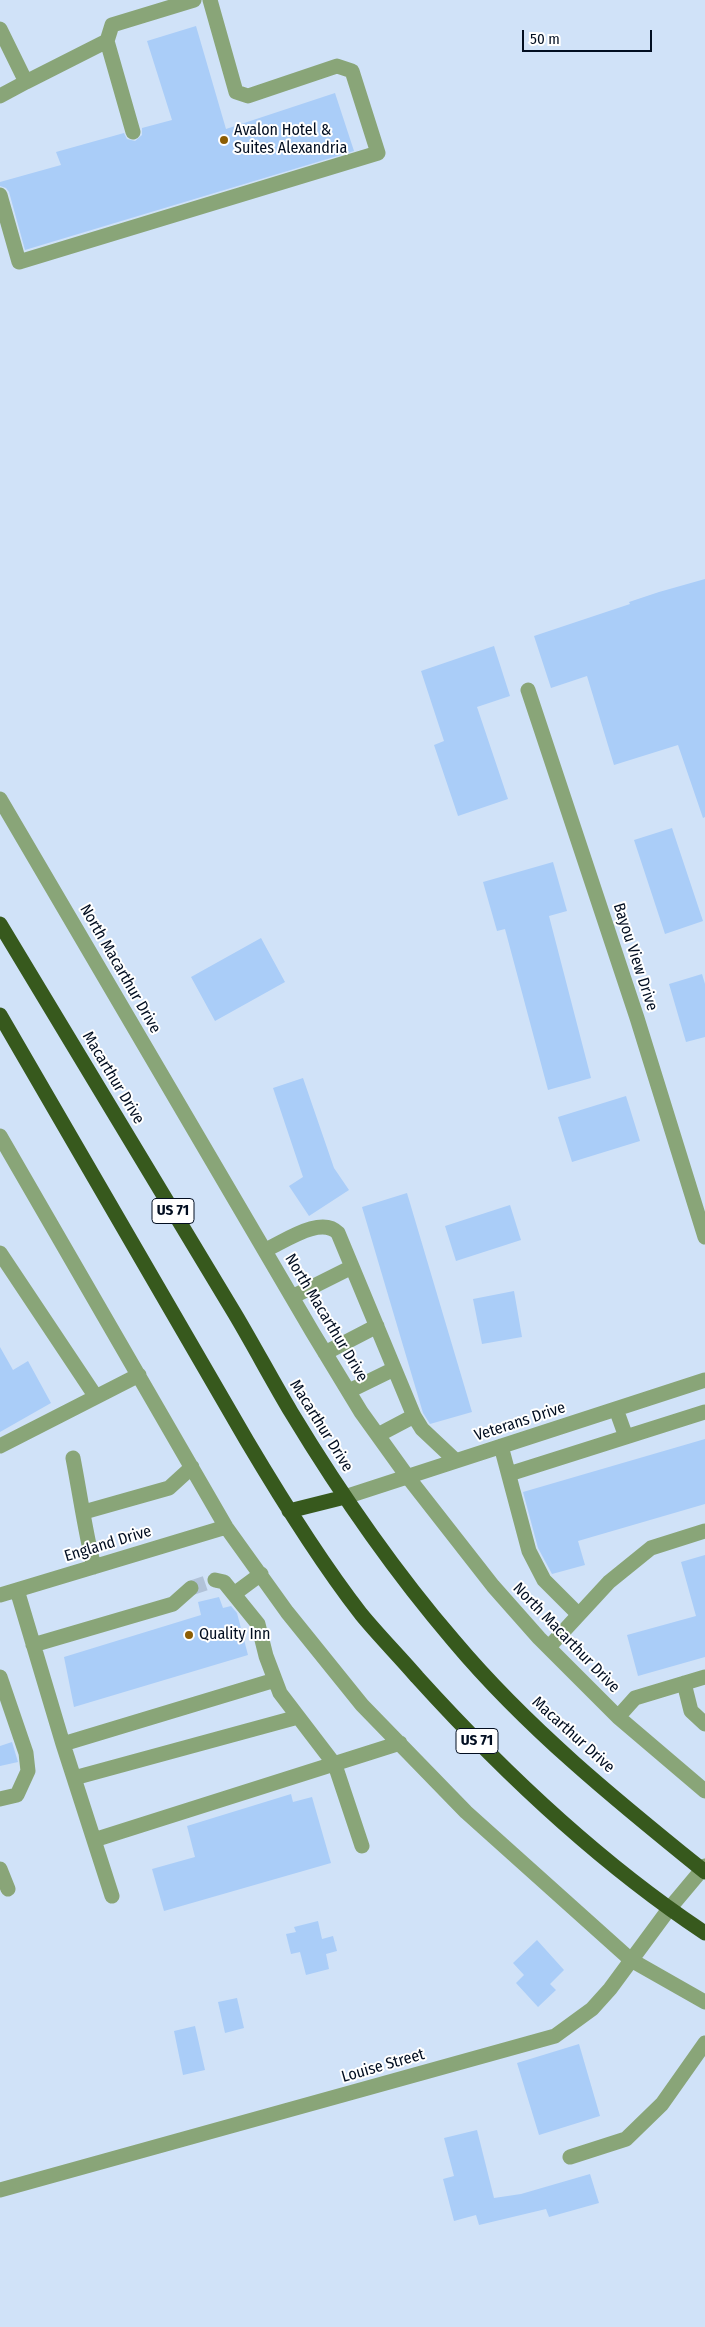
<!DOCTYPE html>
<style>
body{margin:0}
#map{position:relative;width:705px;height:2327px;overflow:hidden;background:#d0e2f8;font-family:"Fira Sans Condensed",sans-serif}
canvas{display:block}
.scale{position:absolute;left:522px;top:30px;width:130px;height:22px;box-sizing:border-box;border:2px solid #020e21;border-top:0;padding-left:6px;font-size:15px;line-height:18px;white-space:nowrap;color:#020e21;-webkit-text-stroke:4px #fff;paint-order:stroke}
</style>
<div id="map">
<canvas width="705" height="2327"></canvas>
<div class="scale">50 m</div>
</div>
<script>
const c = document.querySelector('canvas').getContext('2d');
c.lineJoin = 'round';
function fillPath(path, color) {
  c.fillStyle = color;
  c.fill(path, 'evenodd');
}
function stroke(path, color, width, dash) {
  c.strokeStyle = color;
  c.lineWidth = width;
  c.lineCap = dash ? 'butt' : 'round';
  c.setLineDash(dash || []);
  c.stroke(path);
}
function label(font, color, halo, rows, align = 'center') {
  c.font = font + ' "Fira Sans Condensed",sans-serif';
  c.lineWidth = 4;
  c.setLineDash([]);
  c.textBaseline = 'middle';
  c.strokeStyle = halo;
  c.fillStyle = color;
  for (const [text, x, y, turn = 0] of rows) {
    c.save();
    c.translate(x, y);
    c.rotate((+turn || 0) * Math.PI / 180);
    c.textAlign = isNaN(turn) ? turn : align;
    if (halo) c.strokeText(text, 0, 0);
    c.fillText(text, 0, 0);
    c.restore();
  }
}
fillPath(new Path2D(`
 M196,26L226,129L335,93L354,151L25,250L9,192L6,188L0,186V182L61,165L56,152L124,133L127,139L135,141L142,135V128L172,120L147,41Z
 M705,579V817L703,818L678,745L614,765L587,676L551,688L534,636L630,604L629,602L659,592Z
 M494,646L510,696L477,707L508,799L458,816L434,745L444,741L421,671Z
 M672,828L703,921L665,934L634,840Z
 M553,862L567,911L549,916L591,1078L548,1090L505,929L497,931L483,882Z
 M261,938L285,982L215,1021L191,977Z
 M702,974L705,984V1037L686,1042L669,984Z
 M303,1078L334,1168L349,1190L309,1216L289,1186L303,1177L273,1088Z
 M626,1096L640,1141L572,1162L558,1117Z
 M407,1193L472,1412L430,1424L423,1413L362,1207Z
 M510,1205L521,1240L456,1261L445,1226Z
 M514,1291L522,1337L482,1344L473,1299Z
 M0,1347L13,1370L28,1361L51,1403L0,1432Z
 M705,1439V1504L578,1541L585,1565L552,1574L538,1548L523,1492Z
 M705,1555V1657L638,1676L627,1635L696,1616L681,1562Z
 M219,1597L223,1608L231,1606L237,1613L248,1655L74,1707L64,1657L201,1615L198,1602Z
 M12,1742L18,1762L0,1766V1746Z
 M291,1794L293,1802L312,1797L331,1863L164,1911L152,1869L195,1857L187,1826Z
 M318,1921L322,1939L333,1936L337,1951L326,1954L329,1969L306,1975L300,1952L291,1954L286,1934L296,1932L294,1927Z
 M537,1940L564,1970L550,1984L556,1990L538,2007L516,1983L524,1975L513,1963Z
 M237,1998L244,2028L225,2033L218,2002Z
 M195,2026L205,2070L183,2075L174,2031Z
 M579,2044L600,2116L539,2135L517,2063Z
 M477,2130L494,2198L521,2194L590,2174L599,2203L549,2217L546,2209L479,2225L476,2215L454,2221L443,2179L454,2176L444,2138Z`), '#aacdf8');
stroke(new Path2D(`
 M191,1588L215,1580`), '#b1c2d8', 15, [15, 8]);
stroke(new Path2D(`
 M0,29L26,82L107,41L112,25L194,0
 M107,41L133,132
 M0,96L26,82
 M0,195L19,262L378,153L352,71L337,66L248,96L236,92L210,0
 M528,690L637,1018L705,1237
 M0,799L313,1333L361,1412L407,1476L493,1586L539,1638L618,1717L705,1791
 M0,1136L226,1527L287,1612L362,1705L466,1812L631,1960L705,2002
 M265,1250C284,1242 321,1215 338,1233L414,1416L422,1429L456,1461
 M0,1253L96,1397
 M292,1297L352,1267
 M325,1353L377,1326
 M349,1391L394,1369
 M616,1409L626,1437
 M378,1435L414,1416
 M0,1446L139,1375
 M501,1446L529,1551L544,1580L578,1614
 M73,1458C80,1494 85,1531 94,1567
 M509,1474L705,1412
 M345,1497L705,1380
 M84,1512L169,1488L192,1467
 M215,1580L224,1582L258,1624L266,1656L280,1693L335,1765L362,1846
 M17,1590L63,1744L112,1896
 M234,1594L261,1574
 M0,1595L226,1527
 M33,1645L173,1604L191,1588
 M549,1647L609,1582L651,1548L705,1531
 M0,1677L26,1753L28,1771L17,1795L0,1799
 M684,1683L691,1711L705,1724
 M618,1717L635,1698L705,1677
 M63,1744L275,1680
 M74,1778L298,1717
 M94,1840L400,1743
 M0,1869L8,1889
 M570,2157L626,2139L662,2104L705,2043
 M0,2190L555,2036L592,2009L610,1989L669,1909L705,1866`), '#89a578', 15);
stroke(new Path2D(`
 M0,924C78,1054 157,1184 235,1314C254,1346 272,1380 291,1412C340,1493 393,1570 454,1641C527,1728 617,1801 705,1872
 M0,1015L247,1441C282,1500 319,1560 361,1614C379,1636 399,1656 417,1677C503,1772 598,1862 705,1933
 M289,1511L345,1497`), '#37591d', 15);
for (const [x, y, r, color] of [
 [224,140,5,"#8c5d04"],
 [189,1635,5,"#8c5d04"]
]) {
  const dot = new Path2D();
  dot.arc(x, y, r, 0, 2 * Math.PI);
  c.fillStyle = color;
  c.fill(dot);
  stroke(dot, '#fff', 2);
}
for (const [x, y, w] of [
 [173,1211,42],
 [477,1741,42]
]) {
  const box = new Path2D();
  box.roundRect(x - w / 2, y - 12.5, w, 25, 4);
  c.fillStyle = '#fff';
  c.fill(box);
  stroke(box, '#020e21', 1);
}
label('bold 15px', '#020e21', null, [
 ["US 71",173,1211],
 ["US 71",477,1741]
]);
label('16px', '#020e21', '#fff', [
 ["Avalon Hotel &",234,131],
 ["Suites Alexandria",234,149],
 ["Quality Inn",199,1635]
], 'left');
label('16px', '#020e21', '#fff', [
 ["Bayou View Drive",635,957,72],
 ["North Macarthur Drive",120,969,60],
 ["Macarthur Drive",113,1078,59],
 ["North Macarthur Drive",326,1318,59],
 ["Veterans Drive",520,1422,-18],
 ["Macarthur Drive",321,1426,58],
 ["England Drive",108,1544,-17],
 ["North Macarthur Drive",566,1638,46],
 ["Macarthur Drive",573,1735,42],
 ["Louise Street",383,2066,-16]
]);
</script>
